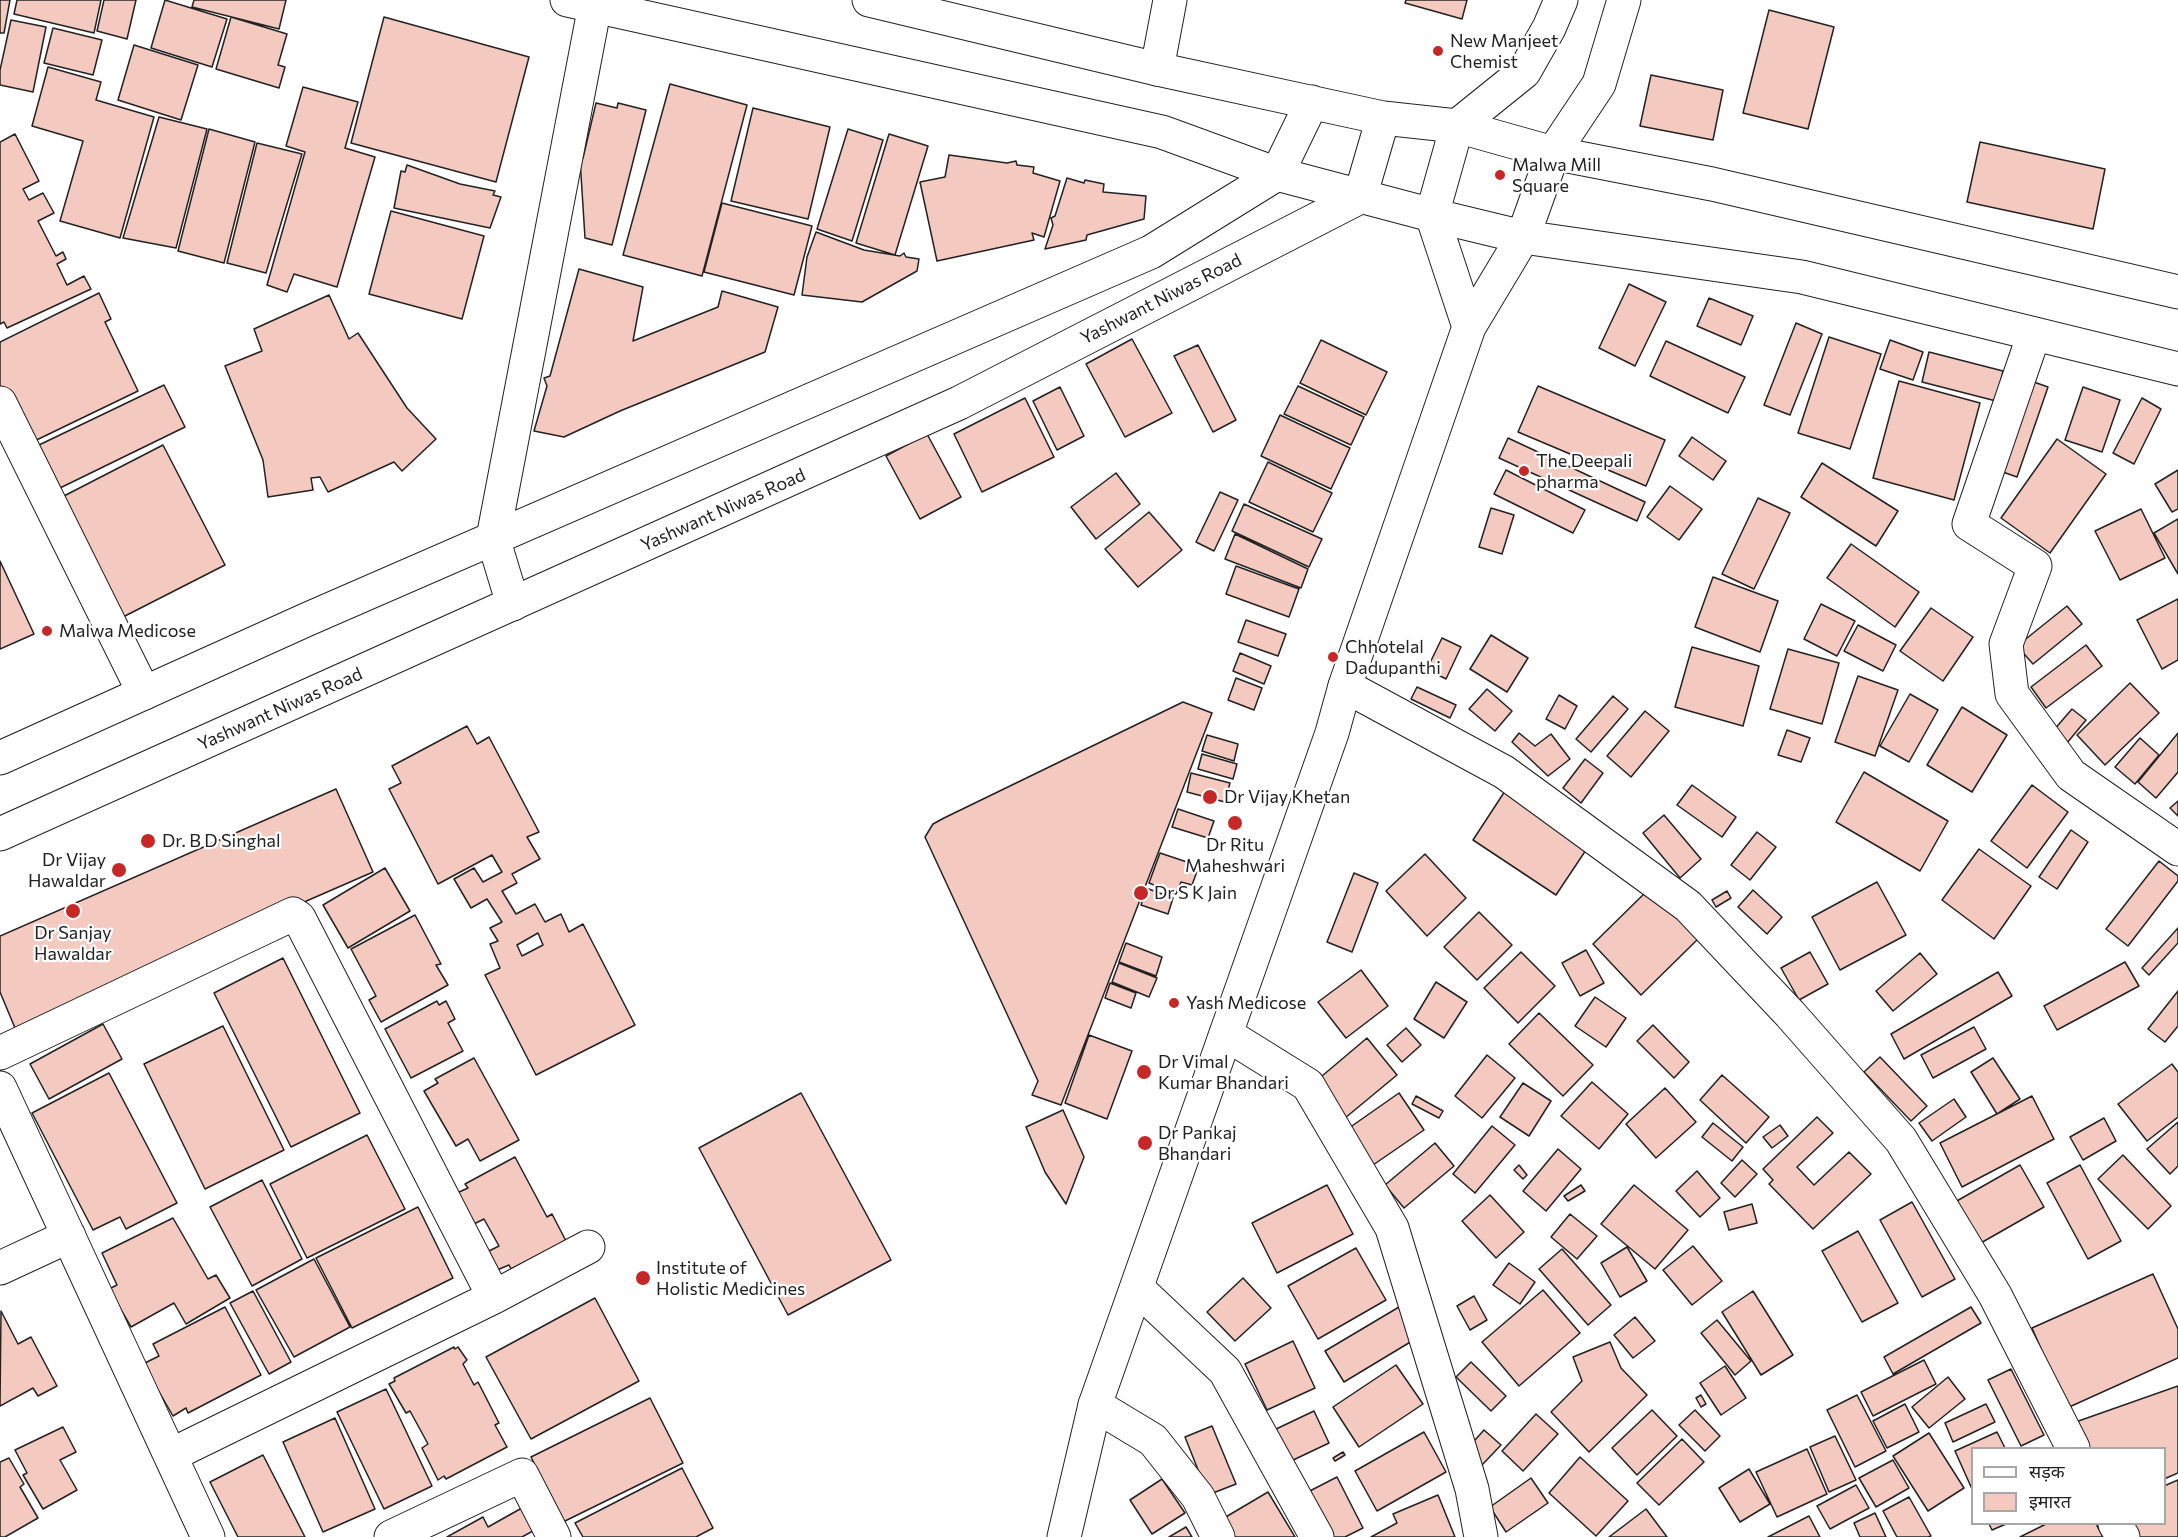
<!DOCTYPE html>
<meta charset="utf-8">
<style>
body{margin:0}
#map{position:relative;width:2178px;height:1537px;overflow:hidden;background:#fff;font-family:Commissioner,"Noto Sans Devanagari",sans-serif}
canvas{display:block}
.legend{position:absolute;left:1971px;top:1447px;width:195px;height:78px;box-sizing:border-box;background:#fff;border:2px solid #a7a7a7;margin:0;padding:8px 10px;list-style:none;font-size:18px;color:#222}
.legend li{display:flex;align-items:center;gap:12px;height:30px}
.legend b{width:30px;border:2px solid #a7a7a7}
</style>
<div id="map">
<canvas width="2178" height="1537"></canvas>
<ul class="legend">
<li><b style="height:8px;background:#fff"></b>सड़क</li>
<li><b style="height:16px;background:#f3c9c0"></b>इमारत</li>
</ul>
</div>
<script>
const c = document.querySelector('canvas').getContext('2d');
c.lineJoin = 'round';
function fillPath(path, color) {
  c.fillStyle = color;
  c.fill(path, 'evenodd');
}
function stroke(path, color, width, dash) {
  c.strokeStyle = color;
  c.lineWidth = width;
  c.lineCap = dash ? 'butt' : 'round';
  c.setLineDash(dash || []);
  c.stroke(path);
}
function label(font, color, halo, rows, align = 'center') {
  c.font = font + ' Commissioner,sans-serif';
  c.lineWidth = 4.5;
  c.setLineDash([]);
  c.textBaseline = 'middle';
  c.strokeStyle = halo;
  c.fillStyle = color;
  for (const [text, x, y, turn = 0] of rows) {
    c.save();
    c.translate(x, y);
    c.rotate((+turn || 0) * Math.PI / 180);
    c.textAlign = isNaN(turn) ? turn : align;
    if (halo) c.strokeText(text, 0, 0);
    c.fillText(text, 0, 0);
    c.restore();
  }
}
const building = new Path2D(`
 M0,0H10L4,33H0Z
 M17,0H101L94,33L14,14Z
 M104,0H136L127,39L97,31Z
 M165,0L227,19L212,67L151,48Z
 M194,0H286L279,29L192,7Z
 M1406,0H1467L1462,19L1405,3Z
 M1769,10L1834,27L1808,129L1743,113Z
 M231,17L287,34L278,65L285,67L279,88L216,69Z
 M384,17L529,57L496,182L351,143Z
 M11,20L46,27L33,92L0,85V70Z
 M53,28L102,40L93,75L44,63Z
 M134,45L198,65L181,120L118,100Z
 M48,67L101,82L96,100L154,117L120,238L60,221L83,141L32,126Z
 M1651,75L1723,90L1713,140L1640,126Z
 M670,84L747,105L702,276L623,255Z
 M303,87L358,102L345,148L375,157L337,287L294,274L287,292L267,285L305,152L286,146Z
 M596,103L617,108L618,103L646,110L612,245L585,238L580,159L583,158Z
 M753,108L830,127L808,219L731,201Z
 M159,117L207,129L176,248L123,238Z
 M209,129L255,142L224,263L178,251Z
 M848,129L883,140L852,241L817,229Z
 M15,134L39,181L23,189L29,200L43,193L54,213L38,221L56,256L63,252L66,259L57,264L67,285L84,276L91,289L7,328L4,322L0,324V142Z
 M889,134L928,146L895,255L856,243Z
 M1980,142L2105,169L2093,229L1967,202Z
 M257,143L302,154L266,273L227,263Z
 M949,155L1007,163L1016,161L1017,165L1034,167L1033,173L1060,181L1044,237L1032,233L1034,240L937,261L920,182L945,177Z
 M407,165L460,184L495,191L493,195L501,197L490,228L394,208L401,171L405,172Z
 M1067,178L1084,183L1085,180L1104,184L1103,192L1146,196L1144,219L1087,235L1086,240L1045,249L1053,225L1051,218L1055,216Z
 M722,203L812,226L794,295L704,272Z
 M391,211L484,236L462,319L369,294Z
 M816,232L864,250L900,256L904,253L906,257L919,259L917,271L862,302L802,295L807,257Z
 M579,269L643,287L633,341L718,307L722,291L778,307L765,352L620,411L564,437L534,431L547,386L544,378L550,376Z
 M1629,284L1666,302L1635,366L1599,348Z
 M99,293L111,319L105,322L138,391L22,447L0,400V342Z
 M329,295L349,339L358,333L407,408L436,439L402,471L394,462L328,492L320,477L311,478L313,490L268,497L263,460L225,366L262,351L254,329Z
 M1709,298L1753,316L1741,345L1697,326Z
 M1796,323L1822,334L1790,415L1764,405Z
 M1829,337L1881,354L1850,449L1798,433Z
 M1132,339L1172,413L1125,437L1086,364Z
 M1321,340L1387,372L1366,415L1300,383Z
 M1890,340L1923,352L1913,380L1880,369Z
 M1666,341L1745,377L1728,413L1650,376Z
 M1198,345L1236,420L1213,432L1174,356Z
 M1929,352L2003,371L1996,401L1922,382Z
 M1899,381L1980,403L1954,500L1873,478Z
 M2031,381L2048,387L2017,477L2000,471Z
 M164,385L185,427L60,488L39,445Z
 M1298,386L1364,417L1351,445L1284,414Z
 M1538,386L1665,440L1646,486L1518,432Z
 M1060,387L1084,436L1057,450L1033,401Z
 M2083,387L2120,400L2102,452L2065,440Z
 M1025,398L1054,457L982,492L954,434Z
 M2142,398L2161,409L2134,464L2113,453Z
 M1280,415L1350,448L1331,489L1261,456Z
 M927,434L961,497L920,519L886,456Z
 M1692,437L1726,461L1713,480L1679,456Z
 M1508,438L1645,502L1637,521L1499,458Z
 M2057,439L2106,474L2050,553L2001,518Z
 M163,445L225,565L123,617L62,497Z
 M1268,462L1332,493L1313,532L1249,502Z
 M1822,463L1898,511L1876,546L1801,497Z
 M1506,470L1585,510L1573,533L1494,494Z
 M2178,470V509L2172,512L2155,484Z
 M1116,473L1140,504L1096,539L1071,507Z
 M1670,486L1702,509L1679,540L1647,517Z
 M1220,492L1238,500L1214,551L1196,542Z
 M1758,498L1790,513L1754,589L1722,574Z
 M1244,504L1322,539L1309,567L1232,531Z
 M1491,508L1514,515L1502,554L1479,547Z
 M2141,509L2165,558L2120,580L2095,531Z
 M1149,512L1182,550L1138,587L1105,549Z
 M2178,519V574L2154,533Z
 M1235,534L1308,569L1301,588L1225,559Z
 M1851,544L1919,592L1895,627L1827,578Z
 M0,561L34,634L0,649Z
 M1236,566L1299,589L1289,617L1226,594Z
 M1713,577L1778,601L1760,652L1695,627Z
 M2178,599V660L2162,669L2137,620Z
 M1821,604L1855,621L1837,656L1804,639Z
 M2067,606L2082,624L2033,664L2017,646Z
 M1931,608L1973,637L1943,681L1900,651Z
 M1246,620L1286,634L1278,656L1238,642Z
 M1858,625L1896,645L1883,671L1844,651Z
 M1491,635L1528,658L1507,692L1470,669Z
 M1442,638L1461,647L1446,679L1427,669Z
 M2086,645L2102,666L2046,708L2031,687Z
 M1692,647L1759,666L1743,726L1675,707Z
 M1788,649L1839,663L1822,724L1770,709Z
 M1240,653L1271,666L1264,684L1233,671Z
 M1858,676L1898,690L1875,756L1835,742Z
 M1236,678L1262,688L1254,710L1228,700Z
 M2130,683L2159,713L2105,765L2077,735Z
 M1417,687L1456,705L1450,718L1411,699Z
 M1487,689L1512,711L1495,731L1469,709Z
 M1910,694L1938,710L1909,762L1880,746Z
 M1559,695L1577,706L1565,729L1546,719Z
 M1613,696L1628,709L1591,752L1576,739Z
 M1183,702L1212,713L1061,1105L1032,1095L1038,1081L925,837L933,824L944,818Z
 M1962,707L2007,735L1972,792L1927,765Z
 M2072,709L2086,720L2067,743L2053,731Z
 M1645,711L1669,731L1631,777L1607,756Z
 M467,726L477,744L489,737L539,832L527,837L540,859L512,874L517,883L502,891L516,914L535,904L545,922L561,914L569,932L583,924L635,1025L536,1075L485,975L500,968L490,944L498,941L490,928L502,922L487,899L471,908L454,879L474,868L483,882L502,872L492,855L438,884L389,789L401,783L392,766ZM538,933L543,945L522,956L517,945Z
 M1787,730L1810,738L1801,762L1778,755Z
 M1519,733L1535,746L1551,734L1570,759L1548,776L1512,742Z
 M2178,733V772L2156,798L2138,782Z
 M1207,735L1238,744L1234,761L1202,751Z
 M2140,738L2159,755L2135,784L2115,767Z
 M1202,754L1237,764L1233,779L1198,769Z
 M1585,759L1603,773L1581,803L1563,788Z
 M1864,772L1948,821L1920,871L1836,822Z
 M1191,773L1230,783L1225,802L1187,792Z
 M1692,785L1736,817L1722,837L1677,805Z
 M2032,785L2068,812L2027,868L1991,841Z
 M336,789L373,872L15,1028L0,992V936Z
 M1505,791L1588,847L1556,895L1473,840Z
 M2178,801V816L2170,808Z
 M1178,809L1214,821L1208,838L1172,827Z
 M1664,815L1701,859L1680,878L1643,833Z
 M2071,830L2088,842L2057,889L2039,877Z
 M1757,832L1776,847L1750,880L1731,865Z
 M1979,849L2031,886L1994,939L1942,900Z
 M1160,853L1199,866L1192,885L1181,882L1176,894L1149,883Z
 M1425,854L1466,898L1427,936L1386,891Z
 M2159,861L2178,876V881L2128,946L2106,929Z
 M385,868L410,911L348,948L323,905Z
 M1354,873L1378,883L1352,952L1327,942Z
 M1877,882L1906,935L1840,970L1812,917Z
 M1146,888L1173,898L1168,914L1141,905Z
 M1649,889L1698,939L1641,995L1593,944Z
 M1753,890L1782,917L1767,934L1738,907Z
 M1727,891L1731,898L1716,907L1712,900Z
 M1479,912L1512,945L1477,980L1444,947Z
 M415,915L441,964L436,965L448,985L381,1022L369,1000L376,996L351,949Z
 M2178,928V943L2149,975L2142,968Z
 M1126,943L1162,957L1156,976L1119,962Z
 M1586,950L1604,983L1580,996L1562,963Z
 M1521,952L1555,986L1518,1023L1484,988Z
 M1810,952L1828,984L1799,1000L1781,968Z
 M1920,953L1937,974L1893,1011L1876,991Z
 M283,958L360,1113L291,1147L214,993Z
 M2125,962L2139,986L2057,1030L2044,1006Z
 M1119,963L1157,978L1149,997L1112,982Z
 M1361,970L1388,1006L1346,1038L1318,1002Z
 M1998,972L2012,996L1904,1059L1891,1034Z
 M1436,982L1467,1002L1444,1038L1414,1019Z
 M1110,983L1136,993L1131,1008L1105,998Z
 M2178,991V1026L2165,1042L2148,1029Z
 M1595,997L1626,1018L1606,1047L1575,1026Z
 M437,1001L439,1005L446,1001L455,1019L448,1023L463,1051L411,1078L385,1029Z
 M1539,1013L1593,1065L1563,1096L1509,1044Z
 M103,1024L122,1059L49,1099L30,1064Z
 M1653,1025L1689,1062L1674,1078L1637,1041Z
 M223,1026L284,1150L205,1189L144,1064Z
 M1974,1027L1986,1049L1933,1078L1921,1055Z
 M1406,1028L1421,1045L1402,1062L1387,1045Z
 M1089,1035L1132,1051L1107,1119L1065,1103Z
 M1367,1038L1397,1075L1339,1123L1309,1087Z
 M1487,1055L1515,1078L1482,1118L1455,1096Z
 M1880,1057L1927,1106L1911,1121L1864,1072Z
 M474,1058L519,1140L480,1161L468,1139L456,1146L424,1091L438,1083L435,1079Z
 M1993,1058L2020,1099L1997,1114L1971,1072Z
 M2172,1064L2178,1072V1117L2147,1141L2118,1104Z
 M109,1073L177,1203L126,1229L120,1217L93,1230L32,1113Z
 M1722,1075L1769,1117L1746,1143L1700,1100Z
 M1592,1082L1628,1114L1599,1149L1561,1116Z
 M1523,1083L1551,1101L1529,1136L1500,1117Z
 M1665,1088L1696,1122L1656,1158L1626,1124Z
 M801,1093L891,1260L788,1315L699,1148Z
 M1399,1093L1424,1130L1373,1165L1349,1128Z
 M1416,1096L1443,1111L1439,1118L1412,1104Z
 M2032,1096L2054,1139L1962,1187L1940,1143Z
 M1954,1099L1966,1117L1932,1141L1919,1123Z
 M1063,1110L1084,1157L1066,1204L1045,1172L1026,1127Z
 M1817,1117L1833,1133L1797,1167L1814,1185L1849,1152L1871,1174L1813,1229L1769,1184L1773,1180L1763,1169Z
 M2104,1118L2116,1141L2083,1160L2070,1137Z
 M2178,1122V1166L2170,1174L2147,1149Z
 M1713,1123L1743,1147L1732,1161L1702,1137Z
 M1780,1125L1788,1136L1772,1148L1763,1137Z
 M1492,1126L1515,1145L1475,1193L1453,1174Z
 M367,1135L405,1209L307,1258L270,1184Z
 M1435,1143L1454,1166L1404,1208L1385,1185Z
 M1558,1149L1581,1169L1546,1211L1523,1191Z
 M2123,1155L2171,1206L2148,1229L2098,1179Z
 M515,1157L547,1217L552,1214L566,1241L511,1269L509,1265L497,1270L489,1251L499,1246L484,1219L474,1224L457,1193L468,1188L465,1184Z
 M1742,1160L1757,1174L1735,1197L1721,1183Z
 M1519,1165L1527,1175L1523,1179L1514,1170Z
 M2020,1165L2044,1207L1972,1248L1948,1206Z
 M2080,1165L2121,1241L2088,1259L2047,1183Z
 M1697,1171L1720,1198L1700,1217L1676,1191Z
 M262,1180L302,1259L252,1286L210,1207Z
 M1327,1185L1353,1234L1277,1273L1252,1223Z
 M1581,1185L1585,1191L1568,1201L1564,1196Z
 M1634,1185L1688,1230L1655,1269L1601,1224Z
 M1490,1195L1524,1232L1496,1258L1462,1221Z
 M1912,1202L1955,1279L1922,1297L1880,1220Z
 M1752,1204L1757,1223L1729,1230L1724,1212Z
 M418,1207L453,1278L352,1328L316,1258Z
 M1570,1214L1597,1236L1577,1259L1551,1237Z
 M173,1218L208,1279L216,1275L230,1298L186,1324L174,1303L131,1327L109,1289L117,1285L102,1253Z
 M1858,1231L1898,1303L1862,1322L1822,1251Z
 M1693,1246L1722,1281L1692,1305L1663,1270Z
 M1627,1247L1647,1281L1620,1297L1601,1263Z
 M1356,1248L1386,1300L1318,1339L1288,1286Z
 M1562,1249L1611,1305L1588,1325L1539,1269Z
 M314,1259L350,1327L294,1357L256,1290Z
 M1509,1263L1535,1282L1520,1304L1493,1285Z
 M2153,1274L2178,1329V1358L2067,1408L2032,1328Z
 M1243,1278L1271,1308L1235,1341L1207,1312Z
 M1543,1290L1580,1333L1519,1386L1482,1342Z
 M253,1291L291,1362L269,1374L230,1303Z
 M1753,1291L1793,1355L1761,1375L1722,1312Z
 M1474,1296L1487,1320L1470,1330L1457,1306Z
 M595,1298L639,1381L531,1439L486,1357Z
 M225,1307L261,1375L188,1413L186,1408L173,1416L143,1364L159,1356L153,1344Z
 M1399,1307L1417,1338L1344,1382L1325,1351Z
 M1971,1307L1981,1323L1893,1374L1884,1357Z
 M1,1311L18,1344L31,1337L57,1386L38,1396L33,1388L0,1406Z
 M1635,1317L1655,1341L1633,1358L1614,1335Z
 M1717,1320L1751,1361L1735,1375L1701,1333Z
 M1293,1341L1315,1388L1267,1410L1245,1364Z
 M1610,1342L1621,1368L1647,1395L1589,1452L1551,1412L1582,1381L1573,1357Z
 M454,1347L455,1349L458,1347L467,1360L463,1364L474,1385L478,1382L499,1423L495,1425L507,1447L446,1479L444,1476L438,1480L422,1448L428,1444L410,1411L406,1413L389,1384L395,1381L394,1378Z
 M1924,1360L1936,1384L1873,1416L1861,1392Z
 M1471,1362L1506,1396L1491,1411L1456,1377Z
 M1396,1365L1423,1404L1359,1447L1333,1407Z
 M1725,1366L1746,1398L1721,1415L1700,1383Z
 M2011,1369L2044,1435L2021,1446L1988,1380Z
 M1948,1377L1965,1399L1929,1428L1912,1407Z
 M2178,1386V1473L2164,1479V1448H2081L2070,1424Z
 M386,1389L432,1486L384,1509L337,1412Z
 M1701,1395L1706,1404L1701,1407L1696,1398Z
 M1857,1395L1886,1451L1855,1467L1827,1410Z
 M650,1398L683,1463L563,1522L531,1457Z
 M1905,1404L1919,1432L1887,1448L1873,1421Z
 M1986,1404L1995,1422L1953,1442L1945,1423Z
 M1652,1410L1677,1436L1637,1475L1612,1448Z
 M1695,1410L1720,1436L1705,1451L1679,1425Z
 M1314,1411L1329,1443L1289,1462L1274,1430Z
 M1536,1414L1558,1434L1523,1471L1502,1451Z
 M335,1418L375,1509L323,1532L283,1442Z
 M1212,1426L1236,1484L1208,1495L1185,1437Z
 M63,1427L76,1452L60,1460L77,1490L43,1509L23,1475L27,1473L15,1450Z
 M1484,1430L1501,1445L1482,1465L1466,1450Z
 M1424,1432L1446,1472L1377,1511L1355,1471Z
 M1997,1432L2005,1448H1972V1489L1955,1451Z
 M1929,1433L1964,1488L1928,1511L1893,1456Z
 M1835,1436L1856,1480L1829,1492L1810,1447Z
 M1682,1439L1704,1462L1659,1505L1637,1483Z
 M1807,1449L1827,1494L1777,1517L1756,1472Z
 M1343,1452L1345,1455L1335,1461L1333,1458Z
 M263,1455L305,1537H238L210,1482Z
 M1580,1457L1628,1501L1596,1536L1549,1493Z
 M9,1458L24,1484L20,1487L38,1518L5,1537H0V1462Z
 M1893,1460L1909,1488L1876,1507L1859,1478Z
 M682,1468L713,1528L696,1537H583L575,1523Z
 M1749,1469L1770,1504L1740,1522L1719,1488Z
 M1337,1477L1363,1528L1345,1537H1323L1302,1495Z
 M1531,1478L1548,1503L1506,1532L1490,1507Z
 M1162,1479L1185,1513L1152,1534L1130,1500Z
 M2178,1480V1537H2137L2131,1524H2164V1486Z
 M1856,1485L1869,1508L1830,1529L1817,1506Z
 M1268,1492L1295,1537H1228L1219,1521Z
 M1438,1495L1455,1537H1371L1397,1523L1393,1514Z
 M1909,1497L1931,1536L1928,1537H1897L1883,1511Z
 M529,1504L542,1526L522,1537H447L483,1517L488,1527Z
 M1646,1509L1667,1537H1609Z
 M1875,1513L1886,1537H1860L1854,1523Z
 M1809,1516L1820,1537H1768Z
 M1989,1524H2006L1992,1530Z
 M2046,1524H2096L2103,1537H2020Z
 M1186,1527L1192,1537H1169Z`);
fillPath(building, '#f3c9c0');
stroke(building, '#222', 1.5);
const minor = new Path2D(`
 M1157,69L1170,0
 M2034,334L1969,524L2035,566L2006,644L2012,694L2071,775L2178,849
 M0,403L144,693
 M513,604L493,538L596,0
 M1345,686L1504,772L1688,906L1790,1014L1901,1140L1995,1295L2073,1448
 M1226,1034L1308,1085L1392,1228L1472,1489L1481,1537
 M0,1053L293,914L299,918L494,1297L171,1455
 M0,1088L208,1537
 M0,1268L69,1236
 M1137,1288L1225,1371L1317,1537
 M494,1297L588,1247
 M1095,1405L1153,1440L1198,1497L1218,1537
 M2115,1524L2123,1537
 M391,1537L522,1475L554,1537`);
const tertiary = new Path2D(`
 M1457,126L1524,72L1549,28L1561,0
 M1553,153L1599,84L1624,0
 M1432,215L1469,327
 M1064,1537L1095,1405L1332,733L1345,686L1469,327L1523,237`);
const secondary = new Path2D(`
 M567,0L1162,132L1277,174L1432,215
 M869,0L1157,69L1383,118L1457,126L1553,153L1523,237L1432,215L1457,126
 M1553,153L1712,184L2178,292
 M1523,237L1802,277L2178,369
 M0,758L308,619L1151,252L1277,174L1312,102
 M0,834L959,403L1360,197L1383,118`);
stroke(minor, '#222', 35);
stroke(tertiary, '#222', 35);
stroke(secondary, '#222', 35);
stroke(minor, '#fff', 33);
stroke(tertiary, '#fff', 33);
stroke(secondary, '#fff', 33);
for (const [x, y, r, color] of [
 [1438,51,6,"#c62828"],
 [1500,175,6,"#c62828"],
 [1524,471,6,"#c62828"],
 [47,631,6,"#c62828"],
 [1333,657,6,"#c62828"],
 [1210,797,8,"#c62828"],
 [1235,823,8,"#c62828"],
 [148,841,8,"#c62828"],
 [119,870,8,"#c62828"],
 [1141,893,8,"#c62828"],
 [73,911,8,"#c62828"],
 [1174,1003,6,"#c62828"],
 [1144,1072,8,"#c62828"],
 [1145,1143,8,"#c62828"],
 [643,1278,8,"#c62828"]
]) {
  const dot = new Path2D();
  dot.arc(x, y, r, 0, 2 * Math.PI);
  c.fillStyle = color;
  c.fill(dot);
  stroke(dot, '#fff', 2);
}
label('18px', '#222', '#fff', [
 ["New Manjeet",1450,41],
 ["Chemist",1450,62],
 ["Malwa Mill",1512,165],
 ["Square",1512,186],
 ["The Deepali",1536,461],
 ["pharma",1536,482],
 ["Malwa Medicose",59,631],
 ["Chhotelal",1345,647],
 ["Dadupanthi",1345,668],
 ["Dr Vijay Khetan",1224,797],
 ["Dr. B D Singhal",162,841],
 ["Dr Ritu",1235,845,"center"],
 ["Maheshwari",1235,866,"center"],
 ["Dr Vijay",106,860,"right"],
 ["Hawaldar",106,881,"right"],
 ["Dr S K Jain",1154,893],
 ["Dr Sanjay",73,933,"center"],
 ["Hawaldar",73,954,"center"],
 ["Yash Medicose",1186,1003],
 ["Dr Vimal",1158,1062],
 ["Kumar Bhandari",1158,1083],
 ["Dr Pankaj",1158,1133],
 ["Bhandari",1158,1154],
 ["Institute of",656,1268],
 ["Holistic Medicines",656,1289]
], 'left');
label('18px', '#222', '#fff', [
 ["Yashwant Niwas Road",1161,299,-27],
 ["Yashwant Niwas Road",723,510,-24],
 ["Yashwant Niwas Road",280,709,-24]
]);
</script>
